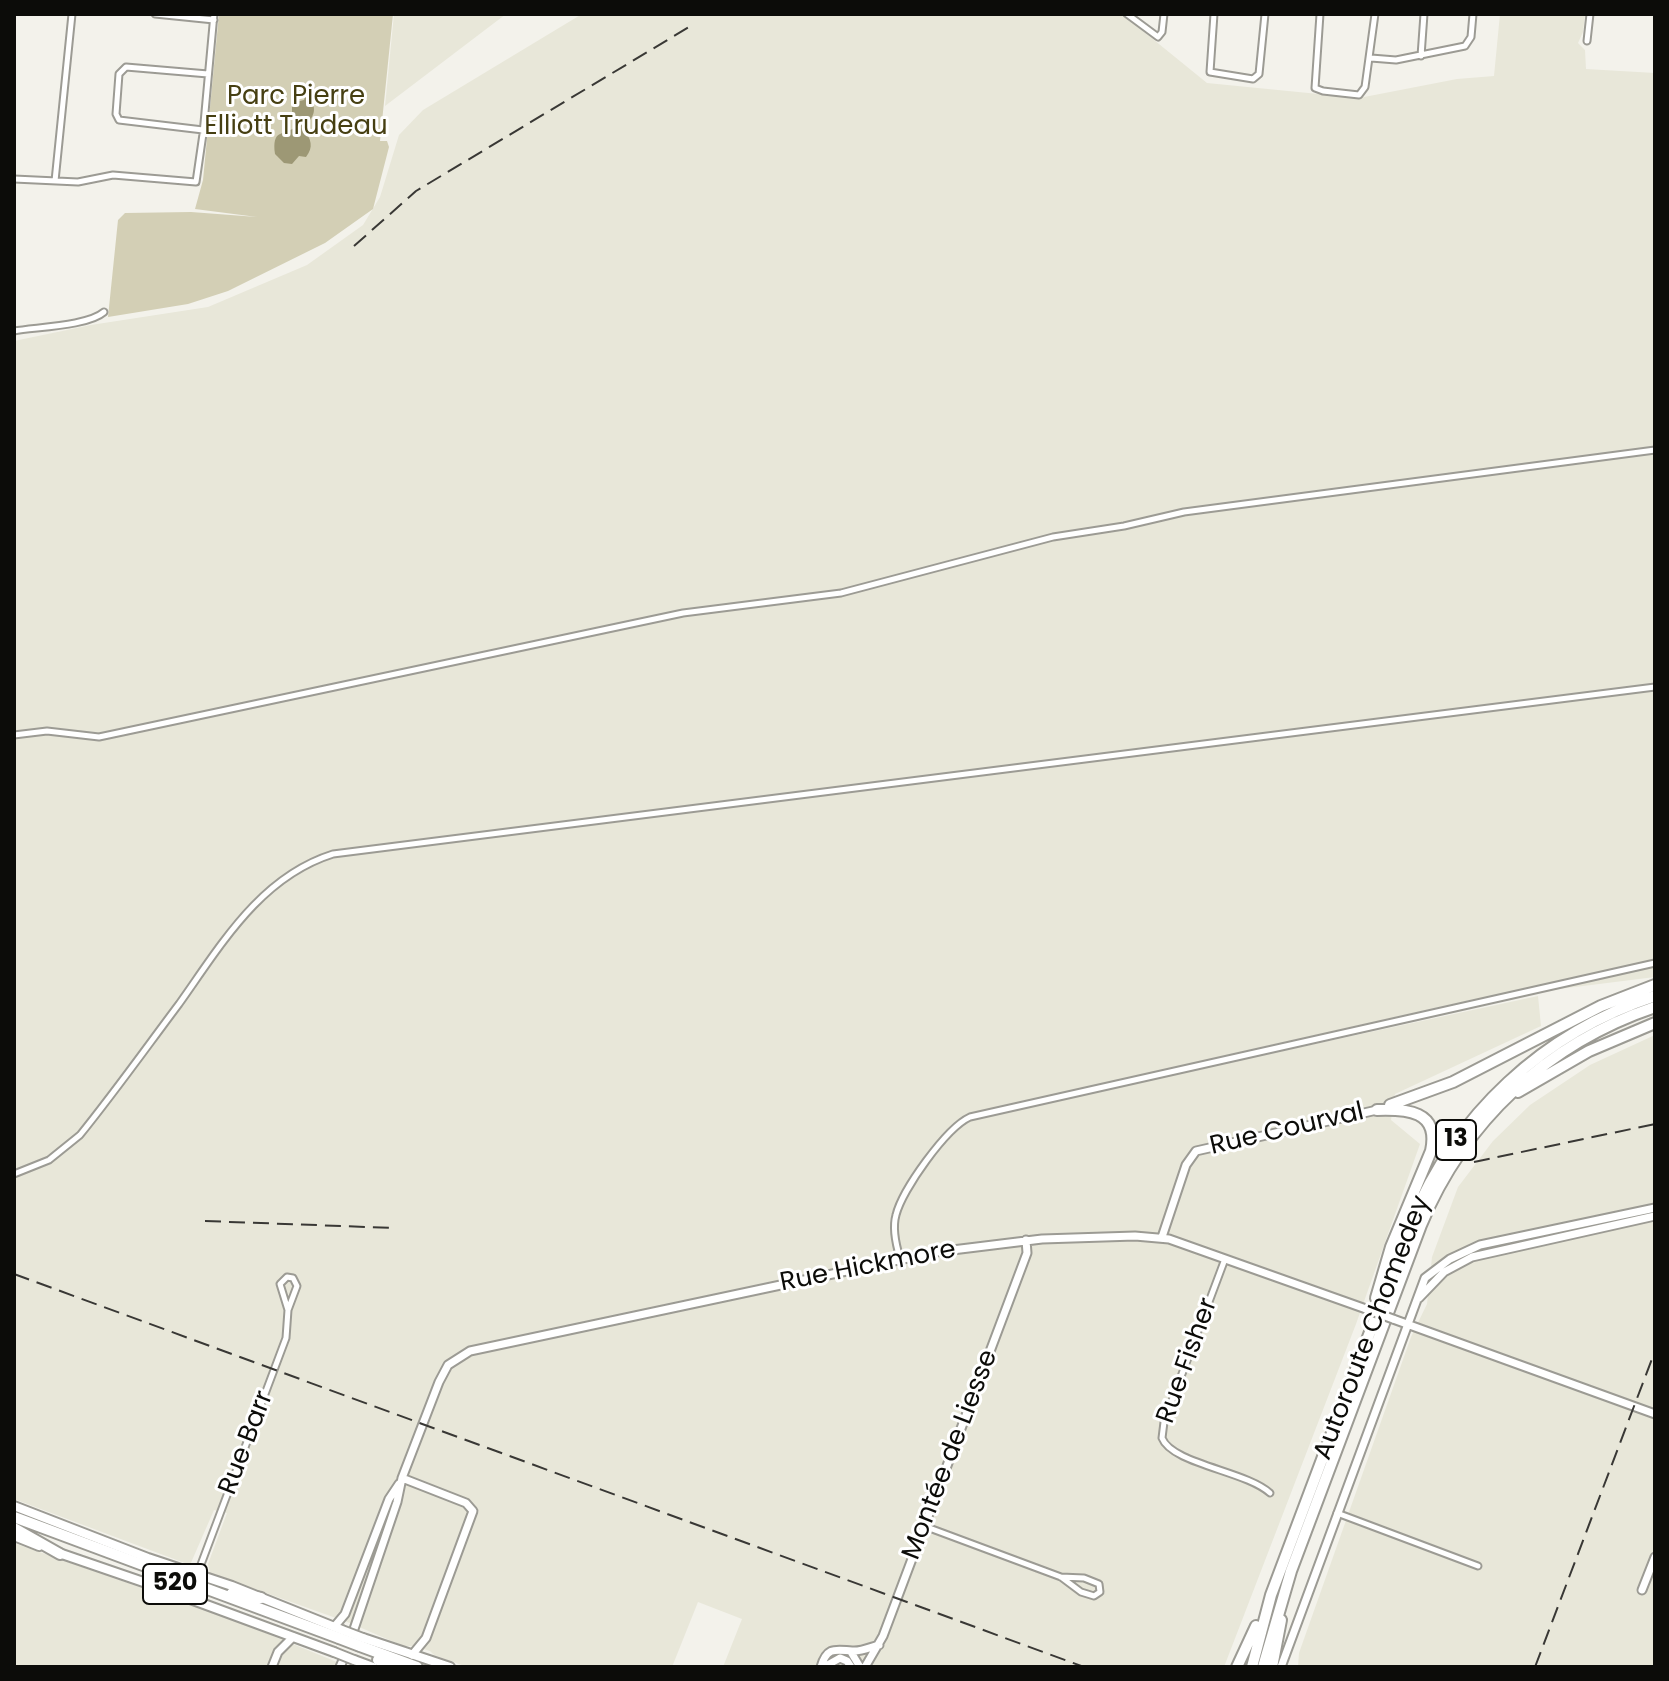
<!DOCTYPE html>
<meta charset="utf-8">
<style>
body{margin:0}
#map{position:relative;width:1669px;height:1681px;overflow:hidden;background:#f3f2eb;font-family:Poppins,sans-serif}
canvas{display:block}
.frame{position:absolute;inset:0;border:16px solid #0c0c09;pointer-events:none}
</style>
<div id="map">
<canvas width="1669" height="1681"></canvas>
<div class="frame"></div>
</div>
<script>
const c = document.querySelector('canvas').getContext('2d');
c.lineJoin = 'round';
function fillPath(path, color) {
  c.fillStyle = color;
  c.fill(path, 'evenodd');
}
function stroke(path, color, width, dash) {
  c.strokeStyle = color;
  c.lineWidth = width;
  c.lineCap = dash ? 'butt' : 'round';
  c.setLineDash(dash || []);
  c.stroke(path);
}
function label(font, color, halo, rows, align = 'center') {
  c.font = font + ' Poppins,sans-serif';
  c.lineWidth = 6;
  c.setLineDash([]);
  c.textBaseline = 'middle';
  c.strokeStyle = halo;
  c.fillStyle = color;
  for (const [text, x, y, turn = 0] of rows) {
    c.save();
    c.translate(x, y);
    c.rotate((+turn || 0) * Math.PI / 180);
    c.textAlign = isNaN(turn) ? turn : align;
    if (halo) c.strokeText(text, 0, 0);
    c.fillText(text, 0, 0);
    c.restore();
  }
}
fillPath(new Path2D(`
 M394,14H506L385,106Z
 M582,14H1122L1207,83L1359,98L1457,79L1494,76L1500,14H1585L1583,32L1578,43L1585,50L1586,69L1655,73V977L1471,1000L1015,1103L1161,1077L1538,996L1541,1026L1395,1094L1391,1120L1420,1144L1356,1324L1224,1667H723L742,1619L698,1602L672,1667H467L434,1655L430,1651L414,1646H403L350,1623L210,1573L208,1564L227,1513L214,1510L190,1565L14,1499V341L91,325L208,307L307,265L363,225L380,197L399,135L423,110Z
 M1655,1035V1667H1298L1299,1653L1411,1337L1427,1304L1432,1257L1458,1187L1493,1141L1530,1105L1590,1065Z
 M14,1543L239,1622L349,1667H14Z`), '#e8e7d9');
fillPath(new Path2D(`
 M219,14H393L380,141H387L389,147L373,209L325,243L228,291L188,304L108,317L118,220L125,213L191,212L257,217L195,209L203,180Z`), '#d3cfb5');
fillPath(new Path2D(`
 M305,97L312,101C318,115 309,119 304,130C311,139 314,147 306,157L299,156L292,164L284,163L275,154C272,129 282,136 296,127L292,115V103L304,100Z`), '#9d9875');
const minor = new Path2D(`
 M155,14L214,20
 M1127,14L1158,37L1162,32L1164,14
 M1214,14L1210,72L1253,79L1259,74L1265,14
 M1320,14L1315,88L1323,91L1359,95L1365,87L1375,14
 M1587,41L1590,14
 M1421,56L1424,14
 M1371,58L1396,60L1465,46L1471,37L1473,14
 M203,130L119,120L116,114L119,74L126,67L208,74
 M14,179L78,182L113,175L196,182L203,134L214,14
 M55,181L72,14
 M14,331C36,327 88,326 104,312
 M14,735L47,731L99,737L683,613L841,593L1053,537L1124,526L1184,512L1655,450
 M14,1174L49,1160L80,1135C114,1093 146,1048 179,1004C221,945 260,877 333,854L1655,687
 M900,1258C896,1245 892,1229 896,1215C902,1190 946,1128 970,1117L1655,963
 M1225,1259L1164,1422L1162,1438C1172,1464 1246,1471 1270,1493
 M1337,1513L1478,1566
 M924,1526L1061,1577L1081,1592L1094,1596L1100,1592L1099,1584L1084,1578L1061,1577
 M197,1575L286,1338L288,1310L297,1286L293,1278L287,1277L280,1284L288,1310`);
const tertiary = new Path2D(`
 M1162,1237L1186,1165L1196,1151L1377,1110
 M1419,1298L1444,1272L1472,1257L1655,1216
 M1393,1319L1655,1414
 M402,1478L466,1503L473,1511L426,1638L412,1655
 M1642,1590L1655,1557
 M334,1627L345,1614L389,1499L399,1484
 M354,1629L397,1502L402,1478L439,1382L448,1365L470,1351L936,1252L1042,1239L1135,1236L1169,1239L1366,1309
 M851,1652L860,1667
 M272,1667L278,1652L293,1637
 M340,1667L343,1660
 M821,1667C827,1646 836,1650 852,1651C861,1652 871,1647 879,1645
 M824,1667L840,1658L847,1661L851,1667
 M865,1667L883,1636L1027,1253L1026,1240
 M1281,1667L1425,1278L1450,1259L1480,1245L1655,1208`);
const secondary = new Path2D(`
 M14,1506L148,1558L232,1586L342,1630
 M14,1536L39,1546
 M56,1552L155,1586L334,1652
 M363,1638L450,1667
 M354,1660L373,1667`);
const motorway = new Path2D(`
 M1518,1092L1589,1051L1655,1023
 M1390,1105L1453,1082L1601,1006L1655,985
 M1376,1298L1391,1247L1431,1151C1440,1110 1406,1109 1377,1110
 M14,1517L339,1638
 M14,1528L60,1554
 M232,1593L261,1598
 M360,1646L417,1667
 M378,1660L397,1667
 M1237,1667L1256,1626
 M1252,1667L1271,1595L1411,1223C1456,1114 1543,1033 1655,996
 M1263,1667L1291,1571L1421,1225C1464,1121 1548,1043 1655,1007
 M1272,1667L1281,1620`);
stroke(minor, '#9c9b94', 9);
stroke(tertiary, '#9c9b94', 11);
stroke(secondary, '#9c9b94', 12);
stroke(motorway, '#9c9b94', 14);
stroke(minor, '#fff', 5);
stroke(tertiary, '#fff', 7);
stroke(secondary, '#fff', 8);
stroke(motorway, '#fff', 10);
stroke(new Path2D(`
 M354,246L416,191L694,24
 M1474,1162L1655,1124
 M205,1221L395,1228
 M14,1274L1084,1667
 M1535,1667L1655,1351`), '#393835', 2, [16, 8]);
const tertiaryBridge = new Path2D(`
 M1366,1309L1393,1319`);
const secondaryBridge = new Path2D(`
 M342,1630L363,1638
 M334,1652L354,1660`);
const motorwayBridge = new Path2D(`
 M339,1638L360,1646`);
stroke(tertiaryBridge, '#9c9b94', 11, []);
stroke(secondaryBridge, '#9c9b94', 12, []);
stroke(motorwayBridge, '#9c9b94', 14, []);
stroke(tertiaryBridge, '#fff', 7);
stroke(secondaryBridge, '#fff', 8);
stroke(motorwayBridge, '#fff', 10);
for (const [x, y, w] of [
 [1456,1140,40],
 [175,1584,64]
]) {
  const box = new Path2D();
  box.roundRect(x - w / 2, y - 20, w, 40, 6);
  c.fillStyle = '#fff';
  c.fill(box);
  stroke(box, '#0c0c09', 2);
}
label('bold 24px', '#0c0c09', null, [
 ["13",1456,1140],
 ["520",175,1584]
]);
label('26px', '#463f12', '#fff', [
 ["Parc Pierre",296,97],
 ["Elliott Trudeau",296,127]
]);
label('26px', '#0c0c09', '#fff', [
 ["Rue Courval",1287,1130,-13],
 ["Rue Hickmore",868,1267,-11],
 ["Autoroute Chomedey",1373,1328,-69],
 ["Rue Fisher",1188,1361,-70],
 ["Rue Barr",247,1443,-69],
 ["Montée de Liesse",951,1455,-69]
]);
</script>
